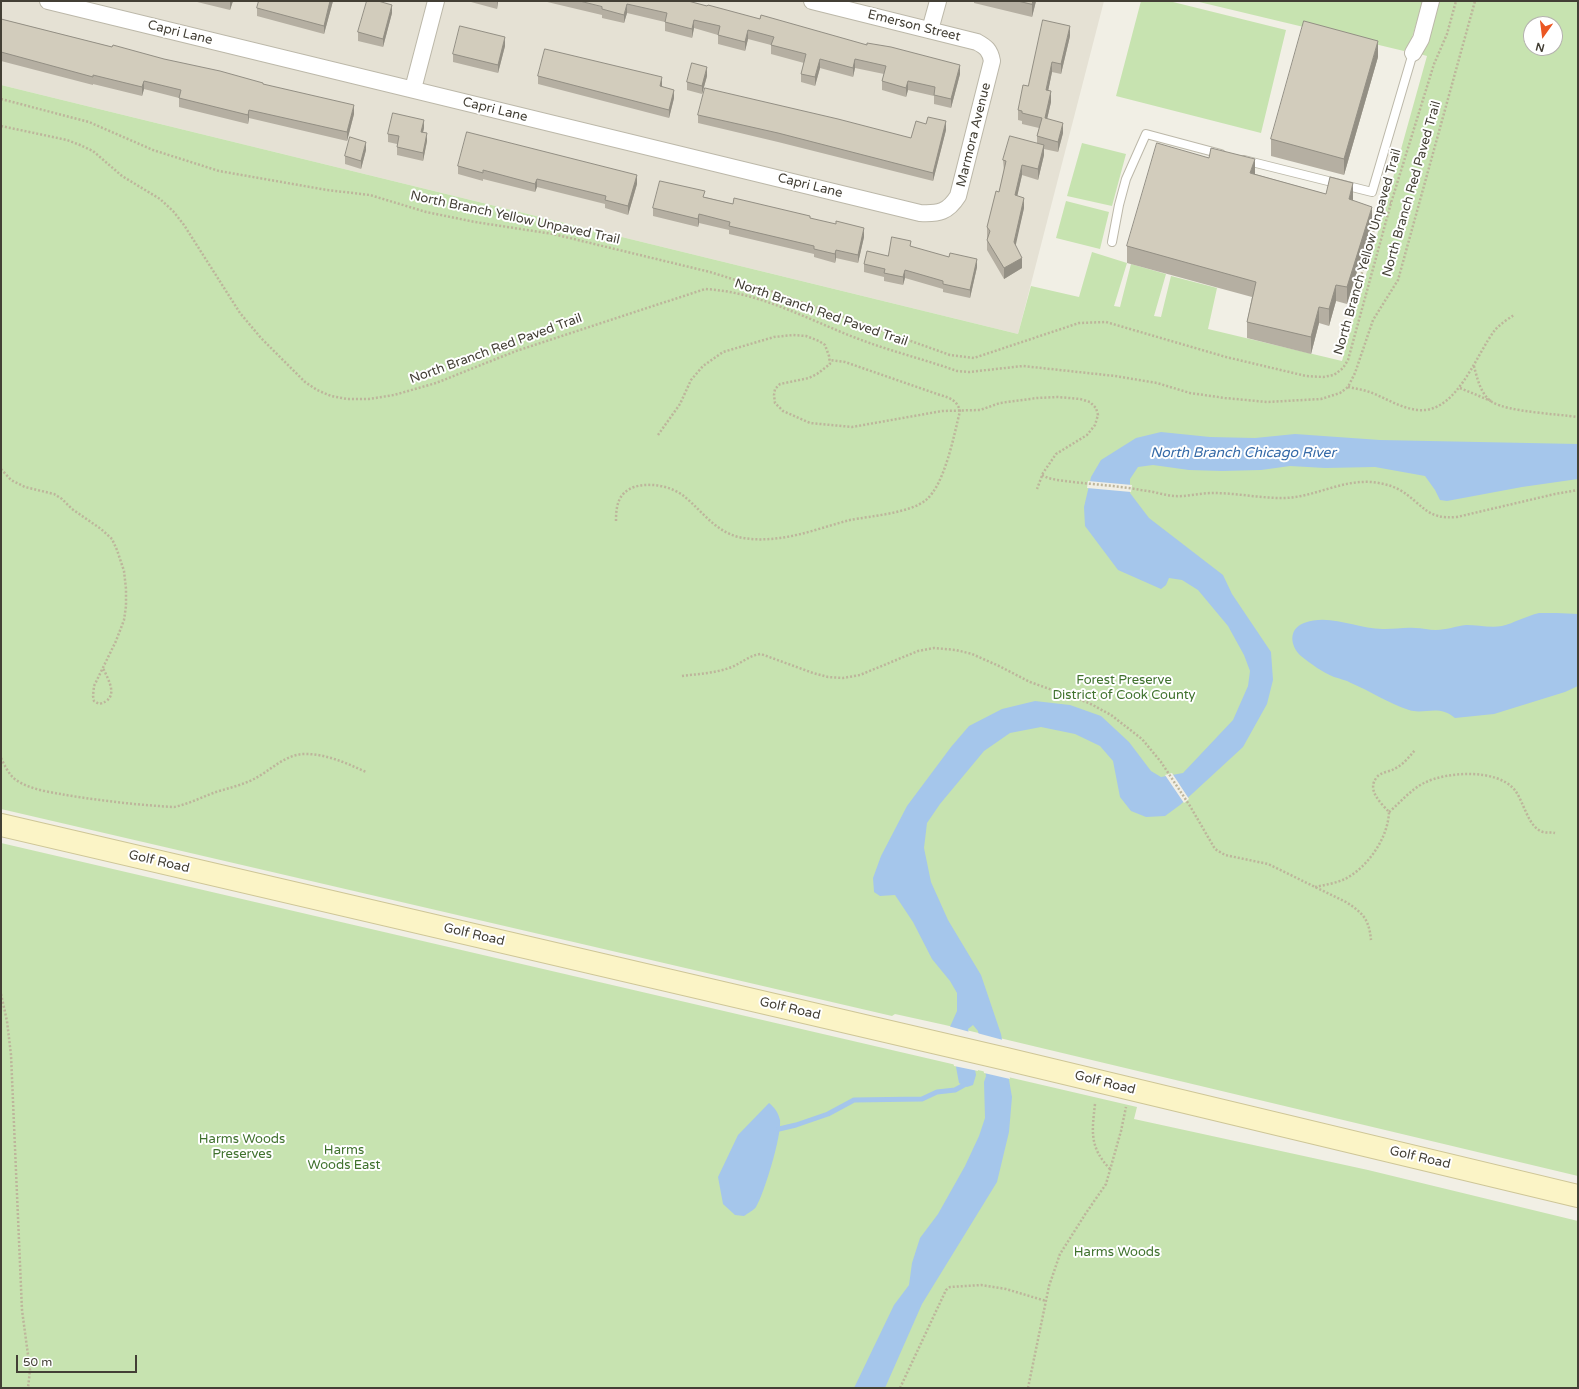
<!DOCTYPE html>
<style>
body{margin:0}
#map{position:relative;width:1579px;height:1389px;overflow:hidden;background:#f1efe5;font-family:"Varela Round",sans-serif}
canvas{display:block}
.frame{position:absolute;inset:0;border:2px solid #433f35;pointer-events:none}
.north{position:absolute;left:1523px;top:16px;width:40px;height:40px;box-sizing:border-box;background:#fff;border:1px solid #b4b2ae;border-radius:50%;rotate:194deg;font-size:11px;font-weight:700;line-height:16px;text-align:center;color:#433f35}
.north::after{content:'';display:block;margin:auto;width:14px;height:18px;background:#eb5723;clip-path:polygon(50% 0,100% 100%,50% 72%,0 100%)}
.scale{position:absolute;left:16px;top:1355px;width:121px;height:18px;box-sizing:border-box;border:2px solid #433f35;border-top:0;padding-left:5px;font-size:12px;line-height:14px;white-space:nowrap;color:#433f35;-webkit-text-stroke:3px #fff;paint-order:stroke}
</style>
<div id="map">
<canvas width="1579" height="1389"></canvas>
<div class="frame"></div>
<div class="north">N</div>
<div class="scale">50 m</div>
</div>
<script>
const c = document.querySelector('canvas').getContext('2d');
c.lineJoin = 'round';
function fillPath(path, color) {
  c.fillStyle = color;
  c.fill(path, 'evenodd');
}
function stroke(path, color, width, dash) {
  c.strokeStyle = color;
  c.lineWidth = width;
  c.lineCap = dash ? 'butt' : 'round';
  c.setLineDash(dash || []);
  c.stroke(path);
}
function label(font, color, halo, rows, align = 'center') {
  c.font = font + ' "Varela Round",sans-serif';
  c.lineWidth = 4;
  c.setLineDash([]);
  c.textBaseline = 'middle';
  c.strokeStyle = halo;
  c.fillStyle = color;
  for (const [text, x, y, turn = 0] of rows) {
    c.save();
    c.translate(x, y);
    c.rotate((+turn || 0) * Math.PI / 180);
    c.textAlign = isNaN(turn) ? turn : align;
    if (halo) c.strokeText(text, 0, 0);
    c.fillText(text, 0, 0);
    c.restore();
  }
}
fillPath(new Path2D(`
 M1,1H1104L1018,334L1,85Z`), '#e5e1d4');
fillPath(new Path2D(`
 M1141,1H1169L1286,30L1261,133L1116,96Z
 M1195,1H1423L1411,41L1404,51Z
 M1437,1H1578V1176L945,1025L895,1014L892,1016L1,809V85L1018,334L1031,286L1079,297L1092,252L1127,263L1114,306L1120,307L1131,264L1166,274L1154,316L1161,317L1171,276L1217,288L1208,329L1342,361L1427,56L1420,54ZM1531,24H1555V48H1531Z
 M1082,143L1126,154L1112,206L1067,196Z
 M1066,201L1109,212L1100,249L1056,238Z
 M1,843L1137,1107L1134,1119L1368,1170L1578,1221V1388H1Z`), '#c7e3b0');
fillPath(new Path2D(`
 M1161,432L1210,437L1255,438L1295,434L1380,440L1578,444V479L1522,487L1447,501L1440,500L1435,490L1425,476L1375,467L1325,468L1290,466L1261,470L1222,471L1189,470L1153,465L1138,467L1130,479V493L1149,518L1223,575L1232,594L1271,652L1273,680L1267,704L1243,747L1180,805L1165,816L1146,817L1131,811L1120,797L1113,761L1100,746L1075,734L1041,727L1010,733L984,751L940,804L927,823L924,848L931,882L948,920L981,975L1001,1034L1012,1097L1009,1132L997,1182L922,1304L885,1388H854L894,1305L909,1285L912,1263L920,1238L938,1214L965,1166L979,1136L985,1118L984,1082L986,1076L978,1031L973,1025L968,1029L976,1075L973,1085L967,1087L959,1083L949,1029L957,1011V993L950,981L932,959L913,922L895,895L880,896L874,892L873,878L881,856L907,806L951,747L969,726L1002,709L1035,701L1070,705L1101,716L1129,742L1151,771L1161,777L1183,773L1233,720L1248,686L1250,671L1244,655L1228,626L1198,590L1182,580L1169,578L1166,585L1161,589L1118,570L1085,526L1084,507L1091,477L1101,460L1136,438Z
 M1539,613H1557L1578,614V686L1565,692L1494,714L1455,718C1439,704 1424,715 1409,710C1388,703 1370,691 1351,683C1346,680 1340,679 1334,677C1322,672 1311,664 1301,656C1290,646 1288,629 1304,623C1331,613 1358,630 1385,629C1395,629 1405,627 1415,628C1422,628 1429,630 1436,630C1446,630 1456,626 1466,625C1478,625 1490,628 1502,626C1514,623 1526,616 1539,613Z
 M769,1103C775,1108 778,1112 780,1120C782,1135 764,1194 756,1207C754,1210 748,1213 744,1216L735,1215L723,1204L718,1177L738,1135Z`), '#a5c6eb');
fillPath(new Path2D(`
 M1088,481L1132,485L1131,492L1087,488Z
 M1172,773L1189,799L1184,803L1165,775Z
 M948,1026L970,1032L978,1071L954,1066L947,1029Z
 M977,1033L1003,1040L1010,1079L984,1073Z`), '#f1efe5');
stroke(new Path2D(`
 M779,1129L796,1125L828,1114L854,1100L922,1099L937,1092L955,1090L964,1085`), '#a5c6eb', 5);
const lane = new Path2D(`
 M1244,160L1372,192L1413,53
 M1112,242L1119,205L1126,179L1146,134L1221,154`);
const street = new Path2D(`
 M48,1L920,213C939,214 948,212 958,196L992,61C990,50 986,47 977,42L812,1
 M930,30L938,1
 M1413,53L1421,39L1431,1
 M413,89L436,1`);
const secondary = new Path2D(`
 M1,825L1006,1059L1578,1196`);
stroke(lane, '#bcb8a9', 10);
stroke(street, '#bcb8a9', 18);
stroke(secondary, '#cec697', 24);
stroke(new Path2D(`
 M1,99L89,122L153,150L219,171L327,190L370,195L426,212L475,222L553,234L710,272L771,291L950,355L974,358L1079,323L1106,322L1226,357L1306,376L1323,377L1334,375L1343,368L1348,360L1391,203L1434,64L1447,34L1456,1
 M1,126L67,140L80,145L93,151L122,176L160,199L173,211L184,225L240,313L261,338L305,382L317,390L331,396L347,399H369L394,395L436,383L516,351L705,289C762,292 812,322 864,341C894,352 926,360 957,371L969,372L1023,366L1115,376L1157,383L1190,393L1225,398L1267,402L1321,399L1340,393L1348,387L1355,373L1373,320L1398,280L1475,1
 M1353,305L1382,201L1391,203
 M1474,366C1477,378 1481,395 1492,402C1509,412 1557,414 1578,417
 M1348,387C1353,388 1358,389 1363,390C1382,395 1398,408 1418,410C1457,414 1476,354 1495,330C1500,324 1508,319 1514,315
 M1460,388L1491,401
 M658,435L680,404L691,380L703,366L723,352L774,337L793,335L806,336L819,341L825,345L829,356L830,364L817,374L809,378L780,384L775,389L774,395L775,403L783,411L810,423L852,427L942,411L980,410L1000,403L1037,398L1058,397L1080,399L1090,402L1096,408L1098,415L1095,425L1087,435L1056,454L1043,473L1037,489
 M1,469L11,480L25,487L54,494L62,499L72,509L101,529L112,539L117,550L124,571L126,589V606L124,620L116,641L94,686L93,696L94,701L99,704C120,699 109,681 103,668
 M1042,475L1048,478L1057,480C1085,484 1113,485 1141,490C1152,491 1163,495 1174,496C1186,497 1200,493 1213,493C1236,493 1259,498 1282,498C1313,498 1340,480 1371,482C1381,483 1391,485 1400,490C1423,504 1426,520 1457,517L1555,494L1578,490
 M616,521C616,506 618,493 634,487C650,482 672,486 685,497C703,512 714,530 738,537C752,540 766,540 780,538C803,535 827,526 850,520C871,516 910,513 926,500C945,484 954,435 960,411C957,400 950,398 940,395L845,362L829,360
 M682,676C698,674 715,673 729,668C741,664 749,655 761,654L813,673L828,677L843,678L860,675L918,651L934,648L956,650L972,654L999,666L1030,682L1089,703L1111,715L1142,739L1161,762L1190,806L1215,849L1225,855L1268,864L1346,902C1363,913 1369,919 1371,940
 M1,758C5,766 9,775 16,780C31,790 50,792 66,795C102,801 138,805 174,807C189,804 202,797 216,792C229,788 242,785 254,779C270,771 285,754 305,754C327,754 346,763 366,772
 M1389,812C1401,802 1410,790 1424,783C1448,771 1496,769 1514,789C1524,801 1528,828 1543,832C1547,833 1551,832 1555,833
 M1315,887C1325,885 1336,883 1345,879C1368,867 1388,838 1389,812C1381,803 1366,790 1377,777C1381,772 1389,772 1394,769C1403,765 1409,757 1415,750
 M1,994L7,1021L11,1055L22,1310L30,1370L28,1388
 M1095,1104C1092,1131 1089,1147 1110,1169
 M900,1388L946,1290L950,1287L981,1285L1006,1289L1046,1301
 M1028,1388L1049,1286L1060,1254L1086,1213L1106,1184L1121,1131L1126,1107`), '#bdb59b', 2.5, [2, 2]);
stroke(lane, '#fff', 8);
stroke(street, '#fff', 16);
stroke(secondary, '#fbf4c6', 22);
fillPath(new Path2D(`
 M193,1H233L230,10Z
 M333,1L324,34L257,16V8Z
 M471,1H498L497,9L471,2Z
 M543,1H688L960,74L951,108L934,104V96L908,90L906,97L882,90V81L884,74L855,68L853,77L820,68L815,86L801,82V74L804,63L771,54V45L748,39L745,51L718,44V35L694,28L692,38L665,31V22L627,13L624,23L602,18V15Z
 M974,1H1036L1032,17L974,3Z
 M392,13L383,47L358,41V32Z
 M1,19L112,47L263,84L354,114L347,141L249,118L248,124L179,107V98L144,89L142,96L93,84V85L1,61Z
 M1070,36L1061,74L1052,72L1048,91L1051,102L1047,119L1063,133L1058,152L1044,149V155L1038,180L1022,175L1017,196L1024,208L1015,245L1022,268L1004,279L987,250V227L999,192L1004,171L1003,160L1037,143V136L1039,128L1022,124V121L1018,120V110L1028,86Z
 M505,46L498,73L453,62V54Z
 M1378,57L1344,175L1271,156V139Z
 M538,76L662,86L674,98L669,118L538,84Z
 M707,76L702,94L687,90V82Z
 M698,115L911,138L946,130L933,181L778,142L698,123Z
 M424,128L423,132L427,141L423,161L397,155V144L388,142V134Z
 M366,150L361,169L345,164V156Z
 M458,166L637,184L628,215L605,208V204L537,187L535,192L483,179V181L458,174Z
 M1255,174L1326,194L1353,199V201L1372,223L1347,304L1336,301L1329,326L1319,323L1311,354L1247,338V322L1252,297L1127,263V246Z
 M705,197L733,204L810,218L864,237L858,263L836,258L835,263L814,257V254L729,234V230L699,223L698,227L653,216V208Z
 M911,247L977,267L970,298L943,292V289L905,278L903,285L884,281V277L864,272V264L888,256Z`), '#b5afa2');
fillPath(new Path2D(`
 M230,1H233L230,10Z
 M330,1H333L324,34V26Z
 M497,1H498L497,9Z
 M1033,1H1036L1032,17V4Z
 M627,4V13L624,23V15Z
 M392,5V13L383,47V39Z
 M694,20V28L692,38V29Z
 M1070,26V36L1061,74V64Z
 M748,30V39L745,51V42Z
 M505,37V46L498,73V65Z
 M1378,41V57L1344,175V159Z
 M820,59V68L815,86V77Z
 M855,59V68L853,77V68Z
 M1052,62V72L1046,101V90Z
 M960,65V74L951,108V99Z
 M707,67V76L702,94V86Z
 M662,77V86L660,94V86Z
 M144,81V89L142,96V87Z
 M908,81V90L906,97V88Z
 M674,90V98L669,118V110Z
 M1051,91V102L1045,128V118Z
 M354,105V114L347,141V132Z
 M249,110V118L248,124V115Z
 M424,120V128L421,140V132Z
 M946,121V130L933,181V173Z
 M1063,123V133L1058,152V142Z
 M427,133V141L423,161V153Z
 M366,142V150L361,169V161Z
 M1044,145V155L1038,180V169Z
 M1255,159V175L1250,173Z
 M1022,165V175L1015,206V195Z
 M637,175V184L628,215V206Z
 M537,179V187L535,192V184Z
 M1353,183V199L1349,216V199Z
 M1024,198V208L1014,253V242Z
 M1372,207V223L1347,304V287Z
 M699,214V223L698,227V219Z
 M864,228V237L858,263V255Z
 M836,250V258L835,263V254Z
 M1022,258V268L1004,279V268Z
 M977,259V267L970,298V290Z
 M905,270V278L903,285V277Z
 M1336,285V301L1329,326V309Z
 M1319,307V323L1311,354V337Z`), '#938f84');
const building = new Path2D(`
 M259,1H330L324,26L257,8Z
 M367,1H378L392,5L383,39L358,32Z
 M580,1H688L707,6L708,5L760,19L761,15L867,45V43L891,47L960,65L951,99L934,95L935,87L908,81L906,88L882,81L886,66L855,59L853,68L820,59L815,77L801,74L806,54L771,45L774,37L748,30L745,42L718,35L720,26L694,20L692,29L665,22L667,13L627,4L624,15L602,9V7Z
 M1018,1H1033L1032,4Z
 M1,19L112,47L113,45L164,59L220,71L263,83V84L354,105L347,132L249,110L248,115L179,98L181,90L144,81L142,87L93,75V77L1,52Z
 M1043,20L1070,26L1061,64L1052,62L1046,90L1051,91L1045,118L1063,123L1058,142L1037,136L1042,118L1022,113V111L1018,110L1023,85L1028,86Z
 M1304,21L1378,41L1344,159L1271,139Z
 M460,26L505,37L498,65L453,54Z
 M545,49L662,77L660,86L674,90L669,110L538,76Z
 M692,63L707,67L702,86L687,82Z
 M705,88L838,119L911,138L916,121L926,124L928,117L946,121L933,173L778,133L698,115Z
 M393,113L424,120L421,132L427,133L423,153L397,147L399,136L388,134Z
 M467,132L637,175L628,206L605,200L606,196L537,179L535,184L483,170V173L458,166Z
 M1010,136L1044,145L1038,169L1022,165L1015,195L1024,198L1014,242L1022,258L1004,268L987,240L990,231L987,227L996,191L999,192L1006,161L1003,160Z
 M350,137L366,142L361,161L345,156Z
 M1157,143L1209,158L1211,148L1255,159L1250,173L1326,194L1330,177L1353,183L1349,199L1372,207L1347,287L1336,285L1329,309L1319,307L1311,337L1247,322L1256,282L1127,246Z
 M660,181L705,191L703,197L733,204L734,198L810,216V218L836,224V221L864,228L858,255L836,250L835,254L814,249V246L729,226L730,222L699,214L698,219L653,208Z
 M892,237L911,241L910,246L949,257L950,253L977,259L970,290L943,284V281L905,270L903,277L884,273L885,269L864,264L867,251L888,256Z`);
fillPath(building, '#d2ccbc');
stroke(building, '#938f84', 1);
label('13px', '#433f35', '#fff', [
 ["Emerson Street",914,26,14],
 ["Capri Lane",180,33,14],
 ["Capri Lane",495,110,14],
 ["Marmora Avenue",974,135,-76],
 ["Capri Lane",810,186,14],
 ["North Branch Red Paved Trail",1412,189,-74],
 ["North Branch Yellow Unpaved Trail",515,218,12],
 ["North Branch Yellow Unpaved Trail",1368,252,-74],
 ["North Branch Red Paved Trail",821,313,19],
 ["North Branch Red Paved Trail",496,349,-20],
 ["Golf Road",159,862,13],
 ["Golf Road",474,935,13],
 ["Golf Road",790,1009,13],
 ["Golf Road",1105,1083,14],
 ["Golf Road",1420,1158,13]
]);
label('13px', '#3f712d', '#fff', [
 ["Forest Preserve",1124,681],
 ["District of Cook County",1124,696],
 ["Harms Woods",242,1140],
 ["Preserves",242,1155],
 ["Harms",344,1151],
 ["Woods East",344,1166],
 ["Harms Woods",1117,1253]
]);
label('italic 14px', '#366ba8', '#fff', [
 ["North Branch Chicago River",1243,453]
]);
</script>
